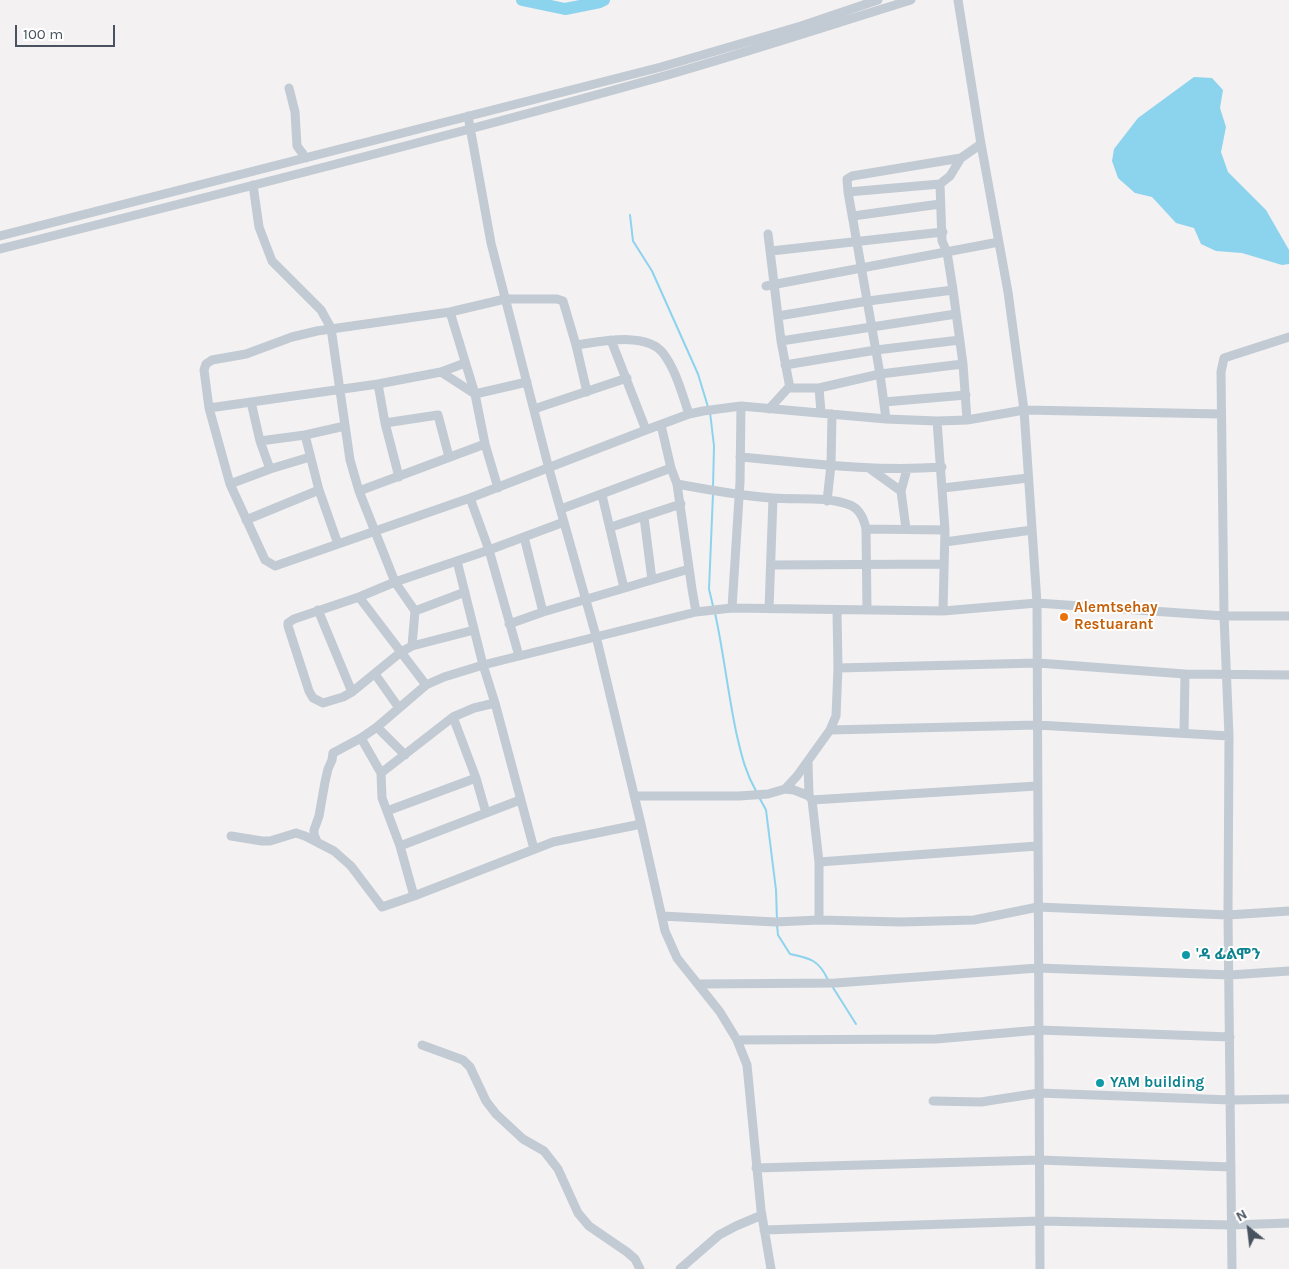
<!DOCTYPE html>
<meta charset="utf-8">
<style>
body{margin:0}
#map{position:relative;width:1289px;height:1269px;overflow:hidden;background:#f3f1f1;font-family:Karla,sans-serif}
canvas{display:block}
.north{position:absolute;left:1224px;top:1204px;width:50px;height:50px;-webkit-text-stroke:4px #fff;paint-order:stroke;rotate:331deg;font-size:14px;font-weight:700;line-height:20px;text-align:center;color:#48535f}
.north::after{content:'';display:block;margin:auto;width:18px;height:22px;background:#48535f;clip-path:polygon(50% 0,100% 100%,50% 72%,0 100%)}
.scale{position:absolute;left:15px;top:25px;width:100px;height:22px;box-sizing:border-box;border:2px solid #48535f;border-top:0;padding-left:6px;font-size:15px;line-height:18px;white-space:nowrap;color:#48535f;-webkit-text-stroke:4px #fff;paint-order:stroke}
</style>
<div id="map">
<canvas width="1289" height="1269"></canvas>
<div class="north">N</div>
<div class="scale">100 m</div>
</div>
<script>
const c = document.querySelector('canvas').getContext('2d');
c.lineJoin = 'round';
function fillPath(path, color) {
  c.fillStyle = color;
  c.fill(path, 'evenodd');
}
function stroke(path, color, width, dash) {
  c.strokeStyle = color;
  c.lineWidth = width;
  c.lineCap = dash ? 'butt' : 'round';
  c.setLineDash(dash || []);
  c.stroke(path);
}
function label(font, color, halo, rows, align = 'center') {
  c.font = font + ' Karla,"Noto Sans Ethiopic",sans-serif';
  c.lineWidth = 4;
  c.setLineDash([]);
  c.textBaseline = 'middle';
  c.strokeStyle = halo;
  c.fillStyle = color;
  for (const [text, x, y, turn = 0] of rows) {
    c.save();
    c.translate(x, y);
    c.rotate((+turn || 0) * Math.PI / 180);
    c.textAlign = isNaN(turn) ? turn : align;
    if (halo) c.strokeText(text, 0, 0);
    c.fillText(text, 0, 0);
    c.restore();
  }
}
fillPath(new Path2D(`
 M1194,77L1212,78L1223,90L1220,108L1226,127L1221,152L1228,172L1266,210L1289,250V264L1282,265L1242,253L1216,251L1201,244L1194,228L1176,223L1152,197L1135,193L1118,178L1112,161L1114,149L1138,118Z`), '#8cd3ee');
stroke(new Path2D(`
 M630,215L633,241L652,271L698,374L708,407
 M710,412L714,446L713,487
 M713,494L709,589L713,606
 M715,613C724,654 728,695 737,736C742,757 745,771 756,791
 M759,797L766,810L776,890L777,920
 M777,925L778,935L790,954C810,958 819,960 828,980
 M832,986L856,1024`), '#8cd3ee', 2);
stroke(new Path2D(`
 M522,0L565,9L600,2L604,0`), '#8cd3ee', 12);
stroke(new Path2D(`
 M958,0L981,144L1008,292L1024,410L1037,603L1040,1269
 M289,88L295,112L297,146L306,158
 M468,116L491,243L549,469L596,636L641,824L665,931L677,958L720,1012L737,1040L747,1065L761,1210L771,1269
 M940,184L942,241L947,252L953,290L963,364L967,420
 M253,185L259,227L272,261L321,310L331,328L350,460L359,491L395,582L415,611L412,646
 M848,192L847,179L852,176L961,158L981,144
 M853,216L940,204
 M768,234L781,341L790,388H819L880,374L963,364
 M0,236L661,67L801,26L878,0
 M0,249C220,194 439,139 657,78C742,54 827,26 911,0
 M771,251L943,232
 M766,286L999,242
 M450,312L475,394L485,444L498,488
 M778,316L868,301L953,290
 M611,340L646,430
 M781,341L956,314
 M576,345C599,342 646,331 663,353C676,370 682,394 689,414
 M785,365L876,350L960,340
 M441,372L475,394L527,382
 M378,384L385,423L399,477
 M819,388L821,412
 M587,392L576,345L563,301L557,299H505L450,312L317,331L292,337L246,354L212,360L206,364L204,370L209,408L230,484L265,560L275,566L470,498L646,430L689,414L703,411L741,406L886,419L937,421L967,420L1024,410L1221,414
 M251,402L260,441L270,469L310,457
 M884,402L966,395
 M209,408L378,384L441,372L465,363
 M534,409L627,378
 M769,409L789,387
 M886,419L880,374L848,192L940,184L950,176L961,158
 M937,421L945,530L943,611
 M385,423L438,415L449,457
 M661,425L671,468L677,484L692,589L696,612
 M305,435L319,490L338,544
 M260,441L305,435L345,426
 M740,457C807,463 874,472 942,467
 M869,468L901,491L906,529
 M230,484L270,469
 M677,484C709,490 741,496 773,498C797,500 826,496 850,505C860,509 864,519 866,529L867,610
 M943,488L1028,478
 M359,491L485,444
 M901,491L907,469
 M602,495L624,588
 M470,498L489,550L519,656
 M827,501L831,465L832,414
 M561,509L671,468
 M644,517L652,580
 M246,520L319,490
 M611,527L681,504
 M866,529L945,530
 M524,537L543,612
 M945,542L1032,530
 M457,561L483,665L495,703L534,849
 M772,565L944,564
 M359,597L426,685
 M732,608L740,482L741,406
 M769,609L773,498
 M318,610L352,692
 M415,611L465,592
 M509,624L543,612L689,569
 M474,630L412,646L401,652L352,692L343,697L323,703L313,698L309,691L288,626V623L294,619L359,597L395,582L489,550L564,522
 M838,668L1038,663L1185,674L1289,675
 M375,674L399,708
 M453,717L476,778L486,813
 M377,727L405,755
 M830,730L1037,725L1229,736
 M1184,733L1185,674
 M361,738L381,773L382,798L400,846L414,896L553,842L641,824
 M808,762L809,796
 M381,773L453,717L474,708L495,703
 M785,789L797,776L830,730L836,716L838,668L837,610
 M635,796H739L768,794L785,789L794,790L809,796L812,800L819,862V920
 M812,800L1037,786
 M387,811L476,778
 M231,836L262,841H270L296,833L305,836L334,851L351,866L382,907L414,896
 M317,842L314,834V830L319,816L325,782L328,769L332,760L333,753L361,738L377,727L426,685L444,677L483,665L696,612L732,608L943,611L1037,603L1224,616H1289
 M400,846L520,800
 M819,862L1037,846
 M662,916L775,922L819,920L901,922L974,920L1038,907L1228,915L1289,911
 M698,984L836,983L1038,968L1230,975L1289,971
 M737,1040L936,1039L1039,1030L1230,1037
 M422,1045L463,1060L470,1067L486,1101L496,1114L523,1139L544,1151L558,1169L578,1213L589,1226L627,1252L635,1259L640,1269
 M933,1101L981,1102L1039,1093L1231,1100L1289,1099
 M756,1168L1039,1160L1231,1167
 M764,1230L1040,1221L1231,1225L1289,1223
 M680,1269L719,1235L736,1226L762,1215
 M1232,1269L1228,915L1229,736L1224,616L1221,372L1224,358L1289,337`), '#c2cad3', 9);
for (const [x, y, r, color] of [
 [1064,617,5,"#e8710a"],
 [1186,955,5,"#0f9aa8"],
 [1100,1083,5,"#0f9aa8"]
]) {
  const dot = new Path2D();
  dot.arc(x, y, r, 0, 2 * Math.PI);
  c.fillStyle = color;
  c.fill(dot);
  stroke(dot, '#fff', 2);
}
label('bold 15px', '#c56008', '#fff', [
 ["Alemtsehay",1074,608],
 ["Restuarant",1074,625]
], 'left');
label('bold 15px', '#0d838f', '#fff', [
 ["'ዳ ፊልሞን",1196,955],
 ["YAM building",1110,1083]
], 'left');
</script>
